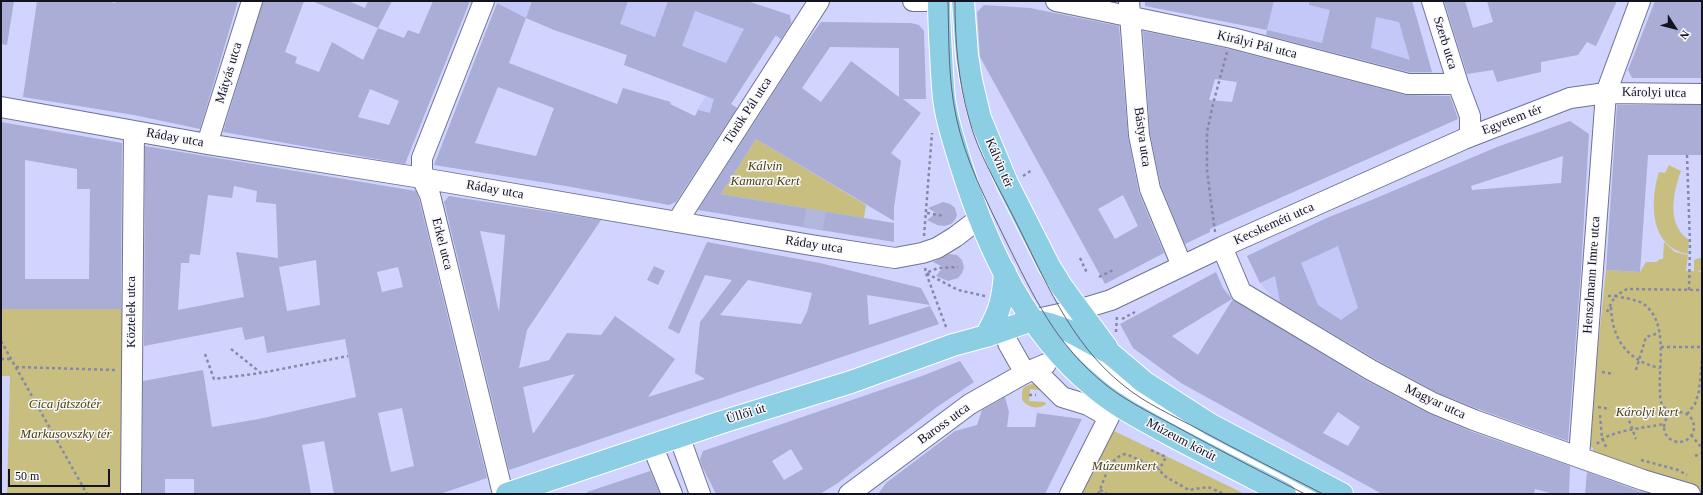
<!DOCTYPE html>
<meta charset="utf-8">
<style>
body{margin:0}
#map{position:relative;width:1703px;height:495px;overflow:hidden;background:#d1d4fe;font-family:"Times New Roman",serif}
canvas{display:block}
.frame{position:absolute;inset:0;border:2px solid #121221;pointer-events:none}
.north{position:absolute;left:1655px;top:8px;width:40px;height:40px;-webkit-text-stroke:3px #f8f8fd;paint-order:stroke;rotate:126deg;font-size:11px;font-weight:700;line-height:16px;text-align:center;color:#121221}
.north::after{content:'';display:block;margin:auto;width:14px;height:18px;background:#121221;clip-path:polygon(50% 0,100% 100%,50% 72%,0 100%)}
.scale{position:absolute;left:8px;top:469px;width:102px;height:18px;box-sizing:border-box;border:2px solid #121221;border-top:0;padding-left:5px;font-size:12px;line-height:14px;white-space:nowrap;color:#121221;-webkit-text-stroke:3px #f8f8fd;paint-order:stroke}
</style>
<div id="map">
<canvas width="1703" height="495"></canvas>
<div class="frame"></div>
<div class="north">N</div>
<div class="scale">50 m</div>
</div>
<script>
const c = document.querySelector('canvas').getContext('2d');
c.lineJoin = 'round';
function fillPath(path, color) {
  c.fillStyle = color;
  c.fill(path, 'evenodd');
}
function stroke(path, color, width, dash) {
  c.strokeStyle = color;
  c.lineWidth = width;
  c.lineCap = dash ? 'butt' : 'round';
  c.setLineDash(dash || []);
  c.stroke(path);
}
function label(font, color, halo, rows, align = 'center') {
  c.font = font + ' "Times New Roman",serif';
  c.lineWidth = 3;
  c.setLineDash([]);
  c.textBaseline = 'middle';
  c.strokeStyle = halo;
  c.fillStyle = color;
  for (const [text, x, y, turn = 0] of rows) {
    c.save();
    c.translate(x, y);
    c.rotate((+turn || 0) * Math.PI / 180);
    c.textAlign = isNaN(turn) ? turn : align;
    if (halo) c.strokeText(text, 0, 0);
    c.fillText(text, 0, 0);
    c.restore();
  }
}
fillPath(new Path2D(`
 M498,1H747L789,15L792,23L781,40L775,36L731,104L739,109L726,129L697,110L706,96L624,65L627,55L526,18L497,3Z
 M1274,1H1412L1434,80L1265,42Z
 M1329,217L1364,326L1340,342L1282,309L1260,283L1247,256Z`), '#c4c8f9');
fillPath(new Path2D(`
 M756,139L866,205L864,218L721,194Z
 M1669,165L1681,171C1673,192 1666,225 1689,240L1688,254C1649,247 1650,201 1659,172L1665,173Z
 M1664,242L1675,252L1688,255L1686,271H1694V260L1702,257V270L1697,271L1702,272V494H1698L1593,456V448L1588,445L1606,270L1640,272L1646,262H1656L1660,259H1663Z
 M1,309H123L124,494H7L10,376H1Z
 M1032,384H1036L1046,391L1030,389L1029,401L1045,402L1046,404C1038,410 1029,408 1022,400V391L1024,387Z
 M1112,430L1245,494H1079Z`), '#c7be7f');
fillPath(new Path2D(`
 M1,1H14L7,45L1,44Z
 M37,1H107L115,3L116,1H238L200,129L134,115L23,97Z
 M263,1H304L285,52L297,57L295,63L319,72L332,42L363,60L378,28L404,38L408,30L419,34L433,1H470L405,164L223,132ZM370,89L399,101L389,125L358,117Z
 M312,1H348L365,8L368,1H392L378,28Z
 M532,1H628L620,24L655,37L668,1H747L790,15L791,23L781,39L776,35L731,104L737,108L676,202L669,205L566,186L434,165L497,3L526,18ZM695,11L744,29L726,63L682,46ZM526,18L554,30L627,55L624,65L714,99L710,113L698,110L695,116L670,104L671,102L623,88L617,104L509,63ZM498,87L554,108L536,156L475,143Z
 M1145,1H1274L1267,30L1145,6Z
 M1309,1H1412L1432,72H1409L1266,35L1267,30L1322,43L1330,10L1309,5ZM1376,17L1399,22L1410,60L1371,48Z
 M1444,1H1465L1473,28L1493,22L1487,1H1617L1596,46L1587,42L1578,55L1541,62V72L1497,82L1493,70L1467,74Z
 M1655,1H1702V78H1632L1628,70Z
 M984,5L1030,8L1119,26L1128,137L1139,193L1164,253L1105,284L980,57L977,12ZM1123,195L1138,226L1115,239L1098,209Z
 M821,22L911,23L919,25L924,31L926,99H903L921,113L891,153L901,161L894,207V221L756,139L721,194L894,223V242L698,210L799,53ZM830,47L899,48V97L851,61L821,102L802,88Z
 M1143,31L1229,49L1405,95L1450,96L1458,119L1210,229V232L1185,244L1161,186L1150,133ZM1215,79L1237,82L1232,102L1209,100Z
 M1617,105H1702V155H1648L1640,272L1606,270Z
 M1570,121L1589,134L1581,270L1568,441L1478,409L1438,393L1377,360L1280,302L1275,276L1260,283L1247,256L1329,217L1369,201L1497,147ZM1563,156L1561,183L1472,190L1471,186ZM1338,246L1358,308L1341,320L1318,305L1301,263Z
 M1,122L122,143L121,309H1ZM25,160L77,169V189H90L89,279H25Z
 M145,146L416,191L419,199L487,478L440,494H334L324,441L302,445L311,494H194V479H165V494H142L143,381L203,370L212,427L259,419L356,397L345,339L267,353L264,336L245,340L242,327L144,346ZM234,186L257,191L256,202L276,204L278,258L236,252L244,297L178,310L181,263H189L190,254L200,255L208,195L232,198ZM316,260L320,305L287,311L279,267ZM398,267L403,287L382,292L377,272ZM402,408L414,466L391,472L378,413Z
 M449,196L601,220L527,330L519,368L549,360L567,333L601,335L615,316L675,359L648,397L705,379L695,373L700,322L732,280L705,275L679,334L668,328L707,242L820,263L921,288L930,305L867,295L869,325L930,306L939,324L509,470L444,202ZM480,231L505,235L499,312ZM748,280L812,293L807,312L801,324L720,315ZM575,374L533,434L523,387Z
 M943,202L950,204L955,208L957,215L955,220L951,224L944,226L937,225L927,220L936,213L928,208Z
 M949,254L957,255L962,260L964,267L962,273L958,278L948,281L936,276L943,267L933,262Z
 M654,266L665,271L658,285L647,280Z
 M1216,272L1223,288L1232,299L1172,336L1198,355L1233,299L1365,380L1428,413L1470,431L1570,466L1569,494H1554L1535,489L1534,494H1382L1181,383L1133,348L1120,324ZM1338,412L1360,427L1348,446L1323,433Z
 M960,361L974,382L937,407L838,483L820,494H716L702,466L700,459L703,451L922,376ZM791,449L803,469L784,480L772,461Z
 M1005,397L1009,412L1007,427H1035L1037,413L1082,419L1045,494H878L886,483L955,431L977,425L982,410Z
 M650,471L660,494H588L587,492Z
 M1587,472L1639,491L1650,494H1585Z`), '#aaadd6');
stroke(new Path2D(`
 M813,229L816,210`), '#b4b7dd', 20, [20, 10]);
const minor = new Path2D(`
 M484,1L422,158V178L430,195L503,494
 M913,1H926
 M1056,1L1232,38L1408,84H1458
 M1129,1L1139,135L1150,189L1182,266
 M1432,1L1458,84L1470,116V136
 M1,107L207,144L422,178L811,245L895,258L922,253L937,248L955,237L980,218
 M207,144L252,1
 M677,222L819,1
 M1222,247L1241,292L1371,370L1433,403L1474,420L1643,480L1690,494
 M1032,320L1078,310L1111,300L1222,247L1464,139L1570,98L1606,93L1702,94
 M1071,334L1103,370L1141,403L1314,494
 M1008,343L1025,373
 M1034,369L1062,397L1088,405L1109,417
 M679,436L700,494
 M652,445L672,494
 M1579,457L1606,93L1640,1
 M131,494L134,131
 M849,494L970,404L1025,373L1046,364
 M1070,494L1109,417L1108,399L1122,401`);
const major = new Path2D(`
 M939,1C939,25 941,49 942,73C943,83 943,95 945,105C948,125 955,145 961,165C987,248 1026,332 1095,388C1116,406 1142,419 1167,433C1206,454 1246,474 1285,494
 M963,1L967,55L971,80L980,118L1007,183L1049,266L1062,287L1107,348
 M986,336C1000,311 1003,301 1005,272
 M507,494L722,422L851,382L953,345L986,336L1032,320L1049,324L1069,331L1095,345L1111,354L1144,382L1211,425L1342,494`);
stroke(minor, '#6f7297', 22);
stroke(major, '#fff', 24);
stroke(new Path2D(`
 M1687,155L1690,244L1689,290
 M1023,176L1032,170
 M927,213L944,216
 M1215,232L1207,171V132L1213,104L1227,52
 M924,236L932,133
 M1080,258L1087,273
 M925,268L926,273L958,290L985,296
 M1099,277L1115,269
 M1608,296H1615L1627,289L1702,290
 M1611,307C1612,340 1628,361 1660,368
 M1607,312L1615,296C1624,298 1637,299 1645,305C1669,325 1658,365 1660,391C1660,396 1660,402 1663,406C1665,409 1670,411 1673,413
 M1122,319L1135,312
 M946,327L926,273L938,268L958,267
 M1116,332L1117,315
 M1,341L87,494
 M1661,347H1702
 M231,349L261,373L348,356
 M205,354L214,379L261,373
 M1,359H10
 M16,367L115,370
 M1636,370L1646,337L1659,333
 M1602,372L1614,374
 M1029,395H1036
 M1598,407L1610,409
 M1664 427a15 15 0 1 1 30 0a15 15 0 1 1-30 0Z
 M1687,414L1695,404L1699,391L1702,360
 M1600,415L1602,438L1607,449
 M1627,415L1636,439
 M1691,435L1702,448
 M1597,444C1608,430 1646,428 1664,424
 M1151,450L1166,457L1159,470
 M1695,456L1702,453
 M1641,460L1678,470L1687,475
 M1100,490L1107,494
 M1098,494C1105,480 1108,457 1126,454L1157,468L1166,477L1189,490L1208,487L1224,494`), '#8688a7', 2.5, [3, 3]);
stroke(minor, '#fff', 20);
stroke(major, '#8ccee3', 22);
stroke(new Path2D(`
 M948,1C949,39 948,78 956,116C965,160 986,200 1006,241C1034,297 1055,344 1106,385C1130,404 1159,417 1186,432C1225,453 1265,474 1305,494
 M955,1C955,41 958,80 969,119C978,153 998,186 1014,218C1044,277 1069,342 1123,385C1146,404 1174,416 1200,430C1241,452 1282,473 1323,494`), '#60617b', 1);
label('13px', '#121221', '#f8f8fd', [
 ["Szerb utca",1445,43,73],
 ["Királyi Pál utca",1257,45,14],
 ["Mátyás utca",229,73,-73],
 ["Károlyi utca",1654,93,1],
 ["Török Pál utca",748,111,-57],
 ["Egyetem tér",1512,120,-21],
 ["Bástya utca",1142,137,82],
 ["Ráday utca",175,138,10],
 ["Kálvin tér",999,163,67],
 ["Ráday utca",495,190,10],
 ["Kecskeméti utca",1274,224,-24],
 ["Erkel utca",442,244,76],
 ["Ráday utca",814,245,9],
 ["Henszlmann Imre utca",1592,275,-86],
 ["Köztelek utca",132,312,-90],
 ["Magyar utca",1435,402,25],
 ["Üllői út",746,414,-17],
 ["Baross utca",944,424,-36],
 ["Múzeum körút",1181,440,28]
]);
label('italic 13px', '#4b440e', '#f8f8fd', [
 ["Kálvin",765,167],
 ["Kamara Kert",765,182],
 ["Cica játszótér",65,405],
 ["Károlyi kert",1647,413],
 ["Markusovszky tér",66,435],
 ["Múzeumkert",1124,467]
]);
</script>
